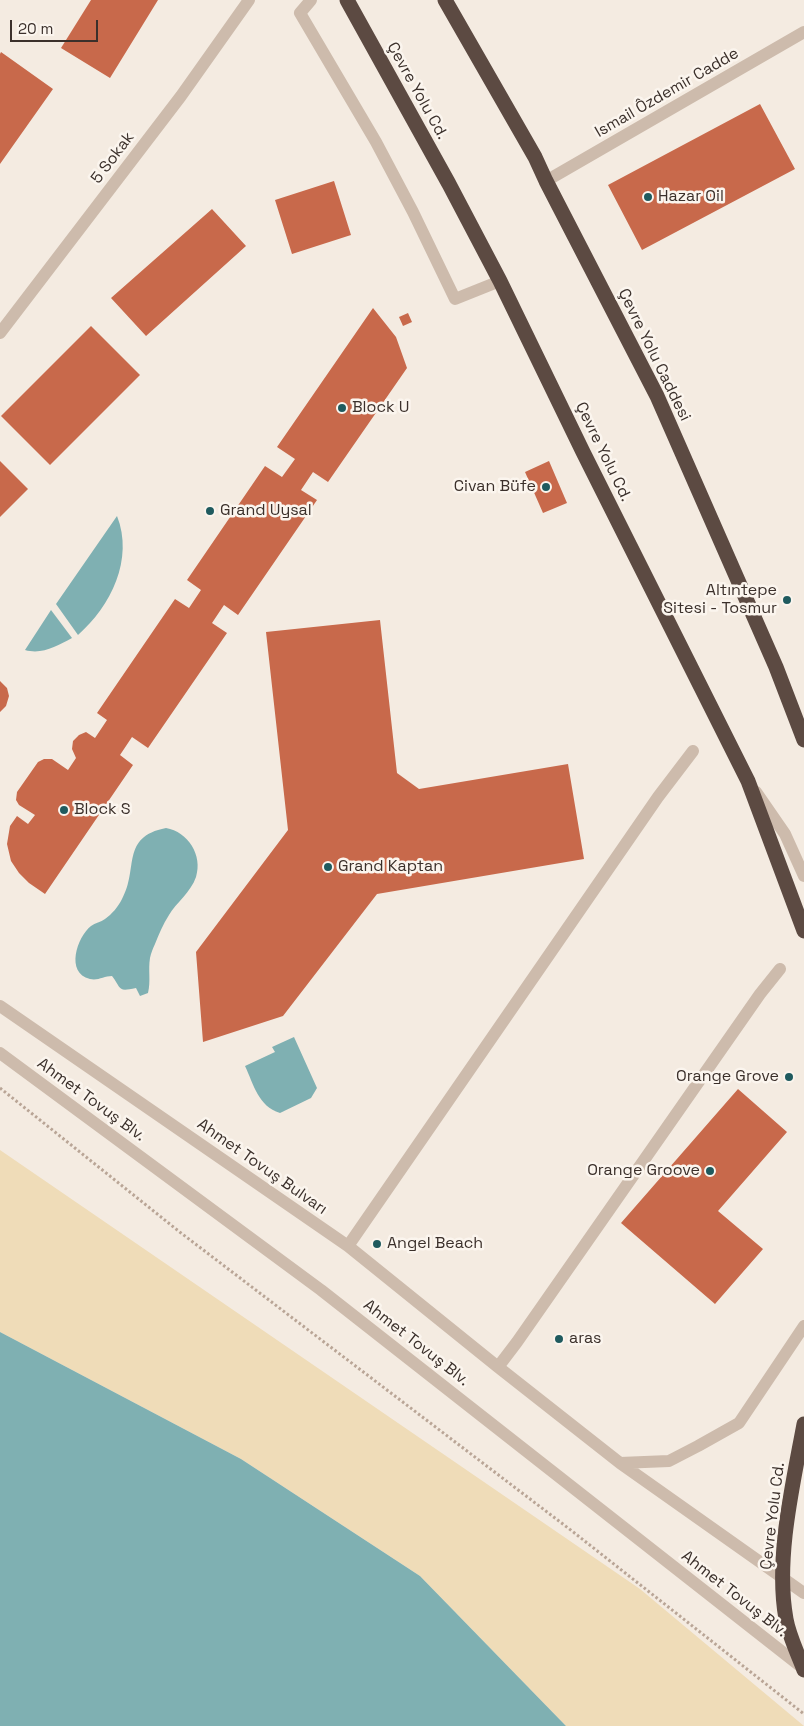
<!DOCTYPE html>
<meta charset="utf-8">
<style>
body{margin:0}
#map{position:relative;width:804px;height:1726px;overflow:hidden;background:#f4ebe1;font-family:"Space Grotesk",sans-serif}
canvas{display:block}
.scale{position:absolute;left:10px;top:20px;width:88px;height:22px;box-sizing:border-box;border:2px solid #3b302b;border-top:0;padding-left:6px;font-size:15px;line-height:18px;white-space:nowrap;color:#3b302b;-webkit-text-stroke:4px #fbf5ee;paint-order:stroke}
</style>
<div id="map">
<canvas width="804" height="1726"></canvas>
<div class="scale">20 m</div>
</div>
<script>
const c = document.querySelector('canvas').getContext('2d');
c.lineJoin = 'round';
function fillPath(path, color) {
  c.fillStyle = color;
  c.fill(path, 'evenodd');
}
function stroke(path, color, width, dash) {
  c.strokeStyle = color;
  c.lineWidth = width;
  c.lineCap = dash ? 'butt' : 'round';
  c.setLineDash(dash || []);
  c.stroke(path);
}
function label(font, color, halo, rows, align = 'center') {
  c.font = font + ' "Space Grotesk",sans-serif';
  c.lineWidth = 5;
  c.setLineDash([]);
  c.textBaseline = 'middle';
  c.strokeStyle = halo;
  c.fillStyle = color;
  for (const [text, x, y, turn = 0] of rows) {
    c.save();
    c.translate(x, y);
    c.rotate((+turn || 0) * Math.PI / 180);
    c.textAlign = isNaN(turn) ? turn : align;
    if (halo) c.strokeText(text, 0, 0);
    c.fillText(text, 0, 0);
    c.restore();
  }
}
fillPath(new Path2D(`
 M0,1150L640,1589L804,1726H566L420,1576L241,1459L0,1332Z`), '#efdcb8');
fillPath(new Path2D(`
 M117,516C134,559 111,606 78,635L56,604Z
 M51,610L72,638C57,646 42,655 25,650Z
 M166,828C188,832 203,855 196,877C191,892 176,903 169,915C163,924 159,934 155,944C153,948 151,953 150,958C148,970 151,981 148,993L140,996L136,988C117,992 122,989 112,976C104,976 98,981 90,979C65,973 77,937 91,926C95,923 101,922 105,919C112,914 118,907 122,899C139,869 120,837 166,828Z
 M294,1037L317,1088L311,1098L280,1113C258,1106 254,1085 245,1066L275,1052L272,1047Z
 M0,1332L241,1459L420,1576L566,1726H0Z`), '#7fb0b2');
fillPath(new Path2D(`
 M91,0H158L110,78L61,48Z
 M1,52L53,89L0,164V54Z
 M760,104L795,169L642,250L608,185Z
 M334,181L351,235L292,254L275,200Z
 M212,209L246,246L146,336L111,298Z
 M373,308L396,337L407,368L328,482L313,472L301,490L317,500L238,615L224,605L212,623L227,633L148,748L132,737L120,755L133,765L45,894L29,883L19,873L11,861L7,844L10,826L17,816L28,824L35,815L19,805L16,800L17,792L38,762L44,759H52L68,770L76,758L72,749L73,741L79,735L86,732L95,738L107,720L97,713L175,599L189,608L201,590L187,580L265,466L282,477L295,459L277,447Z
 M408,313L412,322L403,326L399,317Z
 M91,326L140,375L50,465L1,416Z
 M0,461L28,489L0,517Z
 M549,461L567,503L543,513L525,472Z
 M380,620L397,773L419,789L568,764L584,859L377,894L283,1016L203,1042L196,952L288,830L266,632Z
 M0,681L7,688L9,696L6,706L0,712Z
 M738,1089L787,1132L718,1211L763,1249L715,1304L621,1223Z`), '#c8694b');
stroke(new Path2D(`
 M0,1088L181,1233L572,1531L804,1714`), '#b9a596', 3, [2.5, 2.5]);
stroke(new Path2D(`
 M311,0L300,13L376,142L413,212L455,299L500,281
 M546,181L804,32
 M0,333L181,96L249,0
 M756,792L785,834L804,876
 M0,1006L348,1246L498,1367L620,1463L804,1593
 M0,1053L321,1290L804,1669
 M348,1246L658,797L693,751
 M498,1367L517,1342L760,994L780,969
 M620,1463L669,1461L698,1446L739,1423L804,1326`), '#cdbbac', 12);
stroke(new Path2D(`
 M347,0L449,184L500,281L583,452L748,781L804,931
 M445,0L535,157L546,181L657,396L776,667L804,740
 M804,1424C793,1484 775,1559 786,1619C789,1636 798,1654 804,1670`), '#5c4a42', 15);
for (const [x, y, r, color] of [
 [648,197,5,"#1f5a5e"],
 [342,408,5,"#1f5a5e"],
 [546,487,5,"#1f5a5e"],
 [210,511,5,"#1f5a5e"],
 [787,600,5,"#1f5a5e"],
 [64,810,5,"#1f5a5e"],
 [328,867,5,"#1f5a5e"],
 [789,1077,5,"#1f5a5e"],
 [710,1171,5,"#1f5a5e"],
 [377,1244,5,"#1f5a5e"],
 [559,1339,5,"#1f5a5e"]
]) {
  const dot = new Path2D();
  dot.arc(x, y, r, 0, 2 * Math.PI);
  c.fillStyle = color;
  c.fill(dot);
  stroke(dot, '#fbf5ee', 2);
}
label('16px', '#3b302b', '#fbf5ee', [
 ["Çevre Yolu Cd.",417,91,61],
 ["Ismail Ôzdemir Cadde",667,93,-30],
 ["5 Sokak",113,158,-53],
 ["Çevre Yolu Caddesi",654,355,64],
 ["Çevre Yolu Cd.",603,452,64],
 ["Ahmet Tovuş Blv.",91,1100,36],
 ["Ahmet Tovuş Bulvarı",262,1167,35],
 ["Ahmet Tovuş Blv.",416,1343,38],
 ["Çevre Yolu Cd.",773,1516,-83],
 ["Ahmet Tovuş Blv.",734,1594,38]
]);
label('16px', '#3b302b', '#fbf5ee', [
 ["Hazar Oil",658,197],
 ["Block U",352,408],
 ["Civan Büfe",536,487,"right"],
 ["Grand Uysal",220,511],
 ["Altıntepe",777,591,"right"],
 ["Sitesi - Tosmur",777,609,"right"],
 ["Block S",74,810],
 ["Grand Kaptan",338,867],
 ["Orange Grove",779,1077,"right"],
 ["Orange Groove",700,1171,"right"],
 ["Angel Beach",387,1244],
 ["aras",569,1339]
], 'left');
</script>
